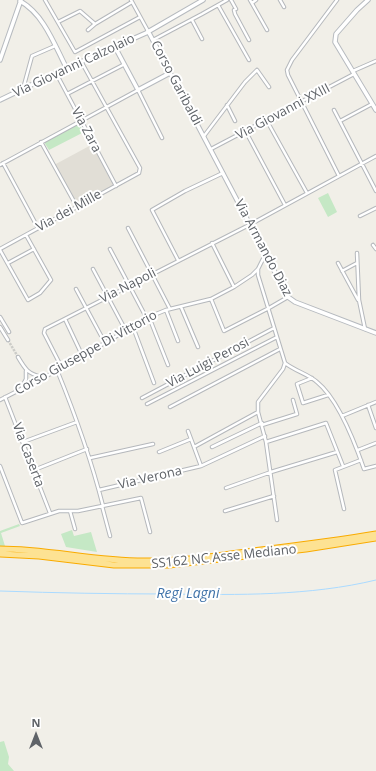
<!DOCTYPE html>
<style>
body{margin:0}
#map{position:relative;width:376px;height:771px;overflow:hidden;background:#f1efe8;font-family:"Open Sans",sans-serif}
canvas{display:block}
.north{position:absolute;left:16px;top:715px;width:40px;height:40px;-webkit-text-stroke:3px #fff;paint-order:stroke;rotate:0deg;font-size:11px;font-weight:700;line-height:16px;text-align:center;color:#5f6368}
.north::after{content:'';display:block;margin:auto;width:14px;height:18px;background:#5f6368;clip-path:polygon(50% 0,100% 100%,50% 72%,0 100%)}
</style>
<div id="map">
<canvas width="376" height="771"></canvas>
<div class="north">N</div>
</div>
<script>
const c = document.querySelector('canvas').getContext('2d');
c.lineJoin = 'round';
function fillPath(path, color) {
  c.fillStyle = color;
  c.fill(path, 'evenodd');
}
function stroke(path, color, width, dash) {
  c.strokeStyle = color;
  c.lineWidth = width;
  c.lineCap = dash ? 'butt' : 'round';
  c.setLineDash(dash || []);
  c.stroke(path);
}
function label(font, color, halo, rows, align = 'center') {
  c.font = font + ' "Open Sans",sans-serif';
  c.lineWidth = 4;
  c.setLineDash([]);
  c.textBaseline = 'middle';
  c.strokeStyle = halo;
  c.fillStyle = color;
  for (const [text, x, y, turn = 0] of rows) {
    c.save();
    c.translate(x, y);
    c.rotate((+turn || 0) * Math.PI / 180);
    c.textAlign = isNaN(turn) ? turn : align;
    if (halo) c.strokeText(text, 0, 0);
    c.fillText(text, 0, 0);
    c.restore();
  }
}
fillPath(new Path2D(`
 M93,144L116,186L77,207L54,165Z`), '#e1ded6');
fillPath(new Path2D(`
 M79,124L84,132L49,150L44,142Z
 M328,193L337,212L328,217L318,198Z
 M19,524L20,526L1,533L5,546H0V531Z
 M72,530L74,536L91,532L97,552L66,547L61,534Z
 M4,741L9,757L8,764L14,771H0V742Z`), '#c5e8c5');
stroke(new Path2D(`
 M0,591C57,593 113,594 170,594C238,595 310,596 376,580`), '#aadaff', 1);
stroke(new Path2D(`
 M8,340L18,357`), '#ccccc8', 2.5, [2.5, 1]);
const street = new Path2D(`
 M45,0L75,52L140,17
 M131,0L148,31
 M231,0L236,9L234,10L235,14L249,40
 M250,0L267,30
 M280,0L284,7
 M337,0L292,60L287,70L288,75L339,176
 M252,3L256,0
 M218,5L249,60
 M192,20L202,39
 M58,22L80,11L95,24L132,2
 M88,30L95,24
 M153,40L202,14L227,0
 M353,71L376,61
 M56,73L116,186
 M23,89L32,56L55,46
 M67,94L123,65
 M227,105L235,121
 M334,110L376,191
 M267,121L307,193
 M340,121L372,104
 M246,132L285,205
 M204,136L245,82L257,70L269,87
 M41,142L77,207
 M211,149L354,74
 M3,163L38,228
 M0,165L138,90L162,138
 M360,216L376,208
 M128,228L170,309
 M212,243L234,287
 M373,245L376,249
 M0,249L139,173L140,168L82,63
 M110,249L147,319
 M0,250L28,300L40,293L51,280L26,235
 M266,253L258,269V275L285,363L283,369L258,402V412L266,442L277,520
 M357,253L359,300L365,329
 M178,260L152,210L185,191L223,173
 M8,263L34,249
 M338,263L358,300
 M93,269L126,331
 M342,271L357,263
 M76,289L105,343
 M211,299L224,331L269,308L288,297
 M181,307L198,347
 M166,310L178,341
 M0,317L9,332
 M149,317L168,365
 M65,319L82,355
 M0,327L8,340
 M133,327L154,383
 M18,357C25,369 28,374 42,377
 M285,363C295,371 308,374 317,382C338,399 355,443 364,469L376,466
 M62,368L44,333L45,329L251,224L376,156
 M57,370C75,414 91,459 103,506
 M312,378L297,384L303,403L328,395
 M22,387L26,379V371
 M5,397L50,513
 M142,398L274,328
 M0,400L62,368L149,317L166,310L211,299L234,287L252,275L258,269
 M147,404L277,337
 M368,405L376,428
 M170,407L280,349
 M342,416L376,402
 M262,425L297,414L293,400
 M188,431L194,447
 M23,442L77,422
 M266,442L326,423L343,466
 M212,447L262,423
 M358,450L376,443
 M159,452L191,439
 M90,458L153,444
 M0,466L22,523L59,511H78L141,498L150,532
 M201,466L265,436
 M34,470L87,449
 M226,488L271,472L337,452
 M99,490L201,466L194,447L258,412
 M102,506L110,536
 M344,509L335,470L361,460
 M70,511L75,529
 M225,511L274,496`);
const secondary = new Path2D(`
 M368,0L357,10L336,34L335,42L376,110
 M20,1C44,14 55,46 67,69
 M148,31L288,297L295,302L376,333
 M115,47L138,90L170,73
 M0,60L21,0
 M0,100L56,73L146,33L203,0`);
const highway = new Path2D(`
 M0,549C49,549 98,562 148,561C183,561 218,556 253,551C294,546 335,541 376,534
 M0,554L39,556L114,565H169L306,549L376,538`);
stroke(street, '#b5b8bc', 4.5);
stroke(secondary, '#b6babf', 5.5);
stroke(highway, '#f9ab00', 7);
stroke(street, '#fff', 2.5);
stroke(secondary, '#fff', 3.5);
stroke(highway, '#fde293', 5);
label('13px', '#5f6368', '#fff', [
 ["Via Giovanni Calzolaio",74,66,-25],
 ["Corso Garibaldi",176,83,62],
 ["Via Giovanni XXIII",283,112,-28],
 ["Via Zara",86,130,62],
 ["Via dei Mille",69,211,-29],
 ["Via Armando Diaz",263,248,62],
 ["Via Napoli",128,286,-27],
 ["Corso Giuseppe Di Vittorio",86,353,-29],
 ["Via Luigi Perosi",208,363,-28],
 ["Via Caserta",28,455,69],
 ["Via Verona",150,478,-13],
 ["SS162 NC Asse Mediano",224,557,-6]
]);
label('italic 14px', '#4174aa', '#fff', [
 ["Regi Lagni",188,594]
]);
</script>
